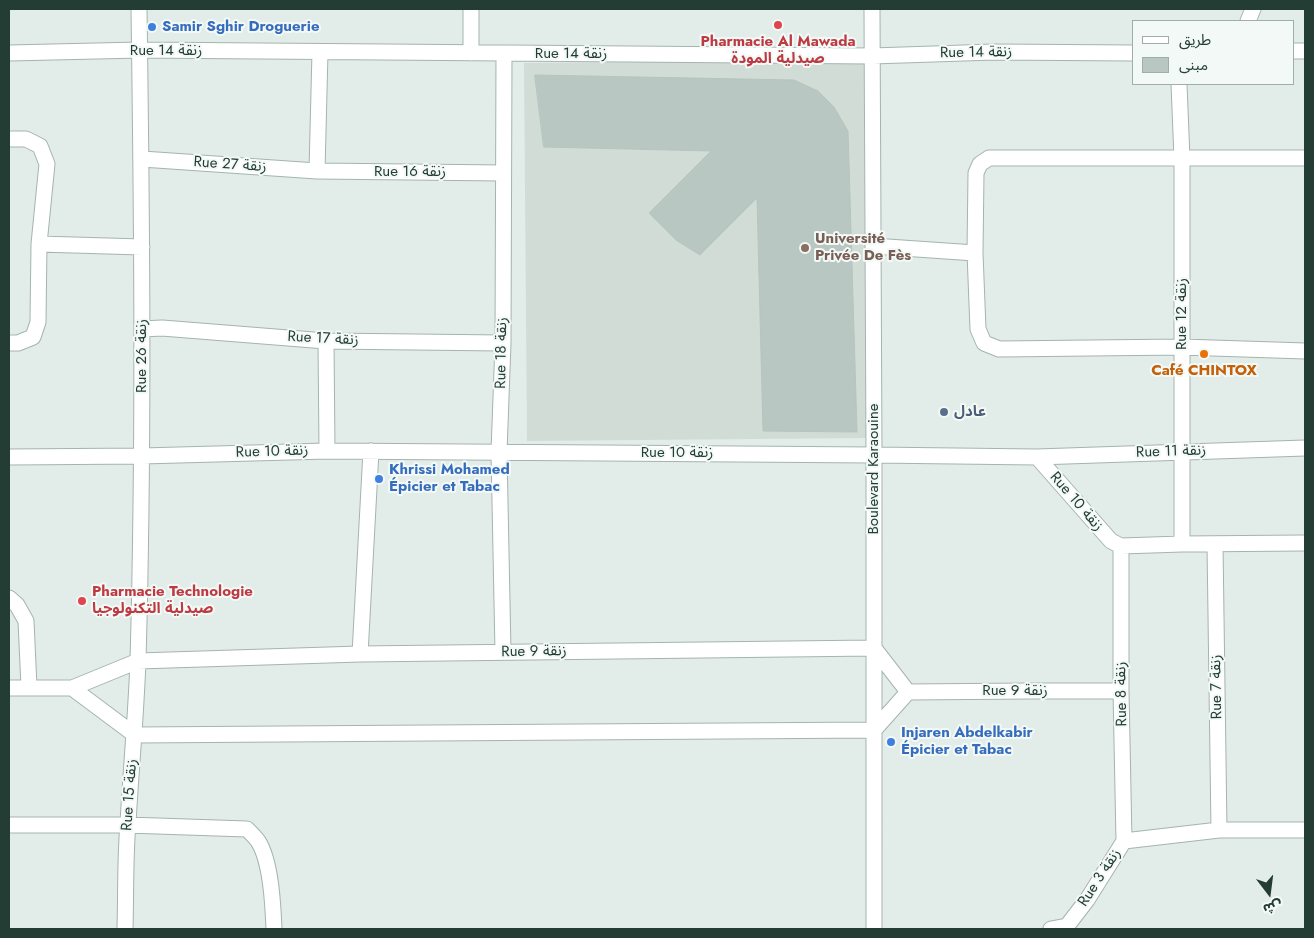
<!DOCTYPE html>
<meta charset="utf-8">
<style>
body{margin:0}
#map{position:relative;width:1314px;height:938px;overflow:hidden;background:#e2ece8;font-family:Jost,"Noto Sans Arabic",sans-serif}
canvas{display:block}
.frame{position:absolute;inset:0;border:10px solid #233d35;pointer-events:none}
.legend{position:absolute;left:1132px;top:20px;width:162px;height:65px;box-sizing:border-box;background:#f3f9f6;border:1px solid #a0aea9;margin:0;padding:6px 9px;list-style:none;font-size:15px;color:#233d35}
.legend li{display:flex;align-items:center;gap:10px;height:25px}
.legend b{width:25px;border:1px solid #a0aea9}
.north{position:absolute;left:1244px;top:868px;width:50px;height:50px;-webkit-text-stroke:4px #f3f9f6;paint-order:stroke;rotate:165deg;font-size:14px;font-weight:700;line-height:20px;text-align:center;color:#233d35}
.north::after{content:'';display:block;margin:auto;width:18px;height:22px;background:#233d35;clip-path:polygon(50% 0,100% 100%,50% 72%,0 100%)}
</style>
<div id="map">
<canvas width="1314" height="938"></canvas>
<div class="frame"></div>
<ul class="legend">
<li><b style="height:6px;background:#fff"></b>طريق</li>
<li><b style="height:14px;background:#b8c7c1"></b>مبنى</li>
</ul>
<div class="north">ش</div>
</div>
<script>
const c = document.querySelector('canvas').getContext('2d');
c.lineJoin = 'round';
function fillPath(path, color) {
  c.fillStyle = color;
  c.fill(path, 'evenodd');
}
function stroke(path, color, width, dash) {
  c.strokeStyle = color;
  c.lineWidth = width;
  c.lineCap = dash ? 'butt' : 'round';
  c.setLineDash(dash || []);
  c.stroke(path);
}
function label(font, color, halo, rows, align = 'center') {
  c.font = font + ' Jost,"Noto Sans Arabic",sans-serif';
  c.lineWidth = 4;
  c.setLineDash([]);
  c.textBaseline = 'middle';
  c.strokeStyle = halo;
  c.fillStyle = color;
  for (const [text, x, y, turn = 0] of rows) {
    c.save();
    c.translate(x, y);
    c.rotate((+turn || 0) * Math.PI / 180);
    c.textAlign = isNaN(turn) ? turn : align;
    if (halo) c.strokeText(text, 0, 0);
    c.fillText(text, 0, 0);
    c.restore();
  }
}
fillPath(new Path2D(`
 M864,60L866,438L527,441L524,63Z`), '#d1dcd7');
const building = new Path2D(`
 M535,75L794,80L818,91L834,107L848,131L857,432L763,431L757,198L700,255L676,240L649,213L711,151L544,147Z`);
fillPath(building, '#b8c7c1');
stroke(building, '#b5c6be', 1);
const street = new Path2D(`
 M872,9L874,455V929
 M1248,21L1253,9
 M1293,51H1305
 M9,53L140,50L872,56L994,52L1133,53
 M471,53V9
 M1179,84L1182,159V544
 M9,139H26L40,146L47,164L39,244L38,322L33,337L18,343H9
 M1305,158H989L980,164L976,173L975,253L978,329L984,343L999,349L1182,347L1305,351
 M142,159L317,171L503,173
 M317,171L320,52
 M39,244L142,247
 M873,246L975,253
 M142,329L162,328L326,341L503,343
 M326,341L327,451
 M9,457L142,456L327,451L874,455L1037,457L1305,448
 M1037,457L1111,541L1121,546L1182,544L1305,543
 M1215,544L1219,830
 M1121,546V691L1124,841
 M9,598L17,605L26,621L29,687
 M503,652L499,452L503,343L504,54
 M360,654L371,451
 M9,688H72L138,661L360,654L874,648L908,692
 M72,688L135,735L874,730L908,692L1030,691H1121
 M9,825H127L247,829C251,833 255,837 258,841C271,861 273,905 274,929
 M1124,841L1219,830H1305
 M125,929C126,894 125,858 128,823C131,769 136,715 138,661C144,444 142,226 139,9
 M1051,929L1067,926L1087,900L1124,841`);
stroke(street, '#a5b4af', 17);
stroke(street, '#fff', 15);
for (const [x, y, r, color] of [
 [778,25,5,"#e0444e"],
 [152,27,5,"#3f7fe0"],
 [805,248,5,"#8d6e63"],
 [1204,354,5,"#e8710a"],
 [944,412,5,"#5c6f8a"],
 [379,479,5,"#3f7fe0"],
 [82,601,5,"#e0444e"],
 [891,742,5,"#3f7fe0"]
]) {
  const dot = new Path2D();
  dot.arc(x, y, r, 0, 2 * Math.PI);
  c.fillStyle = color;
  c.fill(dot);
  stroke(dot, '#f3f9f6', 2);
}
label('bold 15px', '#366cbe', '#f3f9f6', [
 ["Samir Sghir Droguerie",162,27],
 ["Khrissi Mohamed",389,470],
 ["Épicier et Tabac",389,487],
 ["Injaren Abdelkabir",901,733],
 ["Épicier et Tabac",901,750]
], 'left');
label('bold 15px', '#be3a42', '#f3f9f6', [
 ["Pharmacie Al Mawada",778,42],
 ["صيدلية المودة",778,59],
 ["Pharmacie Technologie",92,592,"left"],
 ["صيدلية التكنولوجيا",92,609,"left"]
]);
label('15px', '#233d35', '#f3f9f6', [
 ["Rue 14 زنقة",166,51],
 ["Rue 14 زنقة",976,53,-1],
 ["Rue 14 زنقة",571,54],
 ["Rue 27 زنقة",230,165,4],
 ["Rue 16 زنقة",410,172],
 ["Rue 12 زنقة",1182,314,-90],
 ["Rue 17 زنقة",323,339,3],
 ["Rue 18 زنقة",502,353,-89],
 ["Rue 26 زنقة",142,356,-90],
 ["Rue 10 زنقة",272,452,-2],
 ["Rue 11 زنقة",1171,452,-2],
 ["Rue 10 زنقة",677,453],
 ["Boulevard Karaouine",874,469,-90],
 ["Rue 10 زنقة",1076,502,49],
 ["Rue 9 زنقة",534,652,-1],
 ["Rue 7 زنقة",1217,687,-91],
 ["Rue 9 زنقة",1015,691],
 ["Rue 8 زنقة",1122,694,-91],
 ["Rue 15 زنقة",130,795,-86],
 ["Rue 3 زنقة",1100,878,-57]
]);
label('bold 15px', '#785e54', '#f3f9f6', [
 ["Université",815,239],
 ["Privée De Fès",815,256]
], 'left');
label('bold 15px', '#c56008', '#f3f9f6', [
 ["Café CHINTOX",1204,371]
]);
label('bold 15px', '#4e5e75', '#f3f9f6', [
 ["عادل",954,412]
], 'left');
</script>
